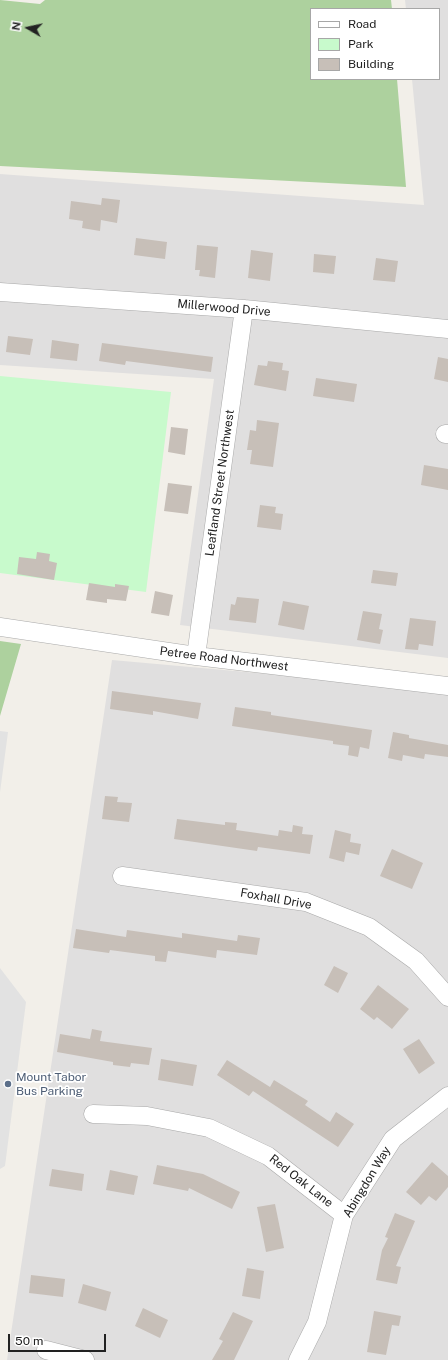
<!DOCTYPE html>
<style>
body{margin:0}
#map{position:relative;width:448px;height:1360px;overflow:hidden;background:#f2efe9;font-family:"Public Sans",sans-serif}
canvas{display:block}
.legend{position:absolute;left:310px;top:8px;width:130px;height:72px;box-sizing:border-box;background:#fff;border:1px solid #a7a7a7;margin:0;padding:5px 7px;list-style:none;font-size:12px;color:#222}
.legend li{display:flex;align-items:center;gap:8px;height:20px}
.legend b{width:20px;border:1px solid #a7a7a7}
.north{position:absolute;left:8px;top:8px;width:40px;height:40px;-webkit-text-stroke:3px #fff;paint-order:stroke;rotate:279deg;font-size:11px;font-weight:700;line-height:16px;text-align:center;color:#222}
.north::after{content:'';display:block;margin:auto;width:14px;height:18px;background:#222;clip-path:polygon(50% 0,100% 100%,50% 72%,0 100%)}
.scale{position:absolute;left:8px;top:1334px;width:98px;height:18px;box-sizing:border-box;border:2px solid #222;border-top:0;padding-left:5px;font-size:12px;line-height:14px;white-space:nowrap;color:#222;-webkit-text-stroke:3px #fff;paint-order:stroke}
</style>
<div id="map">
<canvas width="448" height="1360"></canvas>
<ul class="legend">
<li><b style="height:5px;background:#fff"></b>Road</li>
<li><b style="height:11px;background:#c8facc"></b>Park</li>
<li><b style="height:11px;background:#c7bfb8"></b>Building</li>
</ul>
<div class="north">N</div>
<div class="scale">50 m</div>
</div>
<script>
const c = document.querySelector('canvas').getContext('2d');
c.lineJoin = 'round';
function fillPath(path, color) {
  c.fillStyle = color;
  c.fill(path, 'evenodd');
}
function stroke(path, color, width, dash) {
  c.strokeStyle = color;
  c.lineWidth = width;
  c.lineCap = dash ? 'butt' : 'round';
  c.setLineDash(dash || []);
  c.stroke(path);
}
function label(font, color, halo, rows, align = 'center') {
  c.font = font + ' "Public Sans",sans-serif';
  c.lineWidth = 3.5;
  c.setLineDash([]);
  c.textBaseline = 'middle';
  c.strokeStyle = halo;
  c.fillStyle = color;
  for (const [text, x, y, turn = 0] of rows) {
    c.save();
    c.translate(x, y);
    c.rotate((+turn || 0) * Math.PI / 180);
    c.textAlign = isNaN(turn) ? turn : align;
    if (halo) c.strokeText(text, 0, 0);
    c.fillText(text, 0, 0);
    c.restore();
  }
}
fillPath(new Path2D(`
 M405,0H448V658L180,625L214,379L0,365V174L424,205L412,79H439V9H406Z
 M112,660L448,690V1360H7Z`), '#e0dfdf');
fillPath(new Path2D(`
 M0,0L40,4L45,0H391L392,9H311V79H397L406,187L0,166Z
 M0,641L21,644L0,716Z`), '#add19e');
fillPath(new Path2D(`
 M0,376L171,392L146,592L0,573Z`), '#c8facc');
fillPath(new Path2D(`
 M0,731L8,732L0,792Z
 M0,968L26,1002L5,1166L0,1169Z`), '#e2e2e2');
fillPath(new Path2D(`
 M102,198L120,200L117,223L101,220L100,231L82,228L83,221L69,219L71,201L101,205Z
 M136,238L167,242L165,259L134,255Z
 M197,245L218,247L215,278L199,276L200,270H195Z
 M251,250L273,253L270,281L248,278Z
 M314,254L336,256L334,274L313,272Z
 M376,258L398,261L395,282L373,280Z
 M8,336L33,339L30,355L6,352Z
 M52,340L79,344L77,361L50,358Z
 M102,343L213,357L211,372L126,361L125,365L99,361Z
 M438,357L448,359V382L434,379Z
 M268,361L283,363L282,370L289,371L286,391L254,385L258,365L267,366Z
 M316,378L357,384L354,402L313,396Z
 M257,420L279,423L273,467L250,464L252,450H247L250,430L256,431Z
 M171,427L188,429L185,455L168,452Z
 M424,465L448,469V490L421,485Z
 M168,483L192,486L188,514L164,511Z
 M260,505L276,507L275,513L283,514L281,530L257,527Z
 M37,552L50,554L49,561L57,563L54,580L17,574L19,557L36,559Z
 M373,570L398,573L396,586L371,583Z
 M89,583L115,587V584L129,586L126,601L107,599V603L86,600Z
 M155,591L173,595L169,616L151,613Z
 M237,597L259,599L256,623L229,620L231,604L235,605Z
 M283,601L309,606L304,630L278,625Z
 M363,611L382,614L379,629L383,630L380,644L357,640Z
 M410,618L436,621L433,646L419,644L418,650L405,649Z
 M112,691L201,703L198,719L153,711V715L110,709Z
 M235,707L271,712V715L372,730L369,749L360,747L358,757L348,755L349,746L333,744V741L232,726Z
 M393,732L409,735V738L448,745V757L425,754L424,759L403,755L402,761L388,758Z
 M105,796L118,797L117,802L132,803L129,822L102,819Z
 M177,819L225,825V822L237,823L236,830L278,836L279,830L292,832L293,825L303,827L302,834L313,835L310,854L258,847L257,851L174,839Z
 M335,830L351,834L350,842L361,844L359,855L346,852L344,862L329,858Z
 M392,849L423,863L412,889L380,876Z
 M76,929L126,937L127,930L182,938V933L237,941L238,935L260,938L257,955L217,950L216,958L168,951L166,962L155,961V956L110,950L109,953L73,948Z
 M334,966L348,973L338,993L324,985Z
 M378,985L409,1009L392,1029L377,1017L374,1020L360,1009Z
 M92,1029L102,1031L100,1041L152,1048L149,1065L131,1063L130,1067L113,1065V1062L57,1052L60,1034L90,1039Z
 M419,1039L435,1063L419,1074L403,1049Z
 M161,1059L197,1065L193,1086L158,1080Z
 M227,1060L270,1087L274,1080L308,1101L305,1105L330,1122L336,1112L354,1124L338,1147L253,1091L249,1096L217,1075Z
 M432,1162L448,1176V1187L436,1201L429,1196L421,1205L406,1192Z
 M157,1165L203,1174L240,1192L232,1209L189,1188L188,1191L153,1184Z
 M52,1169L84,1174L82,1191L49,1186Z
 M110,1170L138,1176L134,1195L106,1190Z
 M275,1204L284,1248L266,1252L257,1207Z
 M395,1213L415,1221L396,1266L401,1267L397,1284L376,1280L382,1250L388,1238L385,1237Z
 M247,1268L264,1271L260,1299L242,1296Z
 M31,1275L65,1279L63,1297L29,1293Z
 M83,1284L111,1292L106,1311L78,1303Z
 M143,1308L168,1320L160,1338L135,1326Z
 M374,1311L401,1316L399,1326L392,1325L386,1355L367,1352Z
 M233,1312L253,1321L234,1360H212L223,1341L219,1339Z`), '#c7bfb8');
const minor = new Path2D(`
 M0,292L244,309L448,329
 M445,434H448
 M0,627L196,656L448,686
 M196,656L244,309
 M122,876L306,902L369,927L416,961L448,997
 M93,1114L147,1116L209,1128L268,1156L344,1215
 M46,1350L85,1360
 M298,1360L317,1322L344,1215L393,1139L448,1096`);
stroke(minor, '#a9a9a9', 19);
stroke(minor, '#fff', 18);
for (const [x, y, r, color] of [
 [8,1084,4,"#5c6f8a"]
]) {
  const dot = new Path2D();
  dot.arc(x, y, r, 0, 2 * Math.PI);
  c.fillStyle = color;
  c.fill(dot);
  stroke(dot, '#fff', 1.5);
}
label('12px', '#222', '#fff', [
 ["Millerwood Drive",224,308,5],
 ["Leafland Street Northwest",220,483,-82],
 ["Petree Road Northwest",224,659,7],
 ["Foxhall Drive",276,899,10],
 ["Red Oak Lane",301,1181,38],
 ["Abingdon Way",367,1182,-59]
]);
label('12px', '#4e5e75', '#fff', [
 ["Mount Tabor",16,1077],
 ["Bus Parking",16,1091]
], 'left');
</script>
